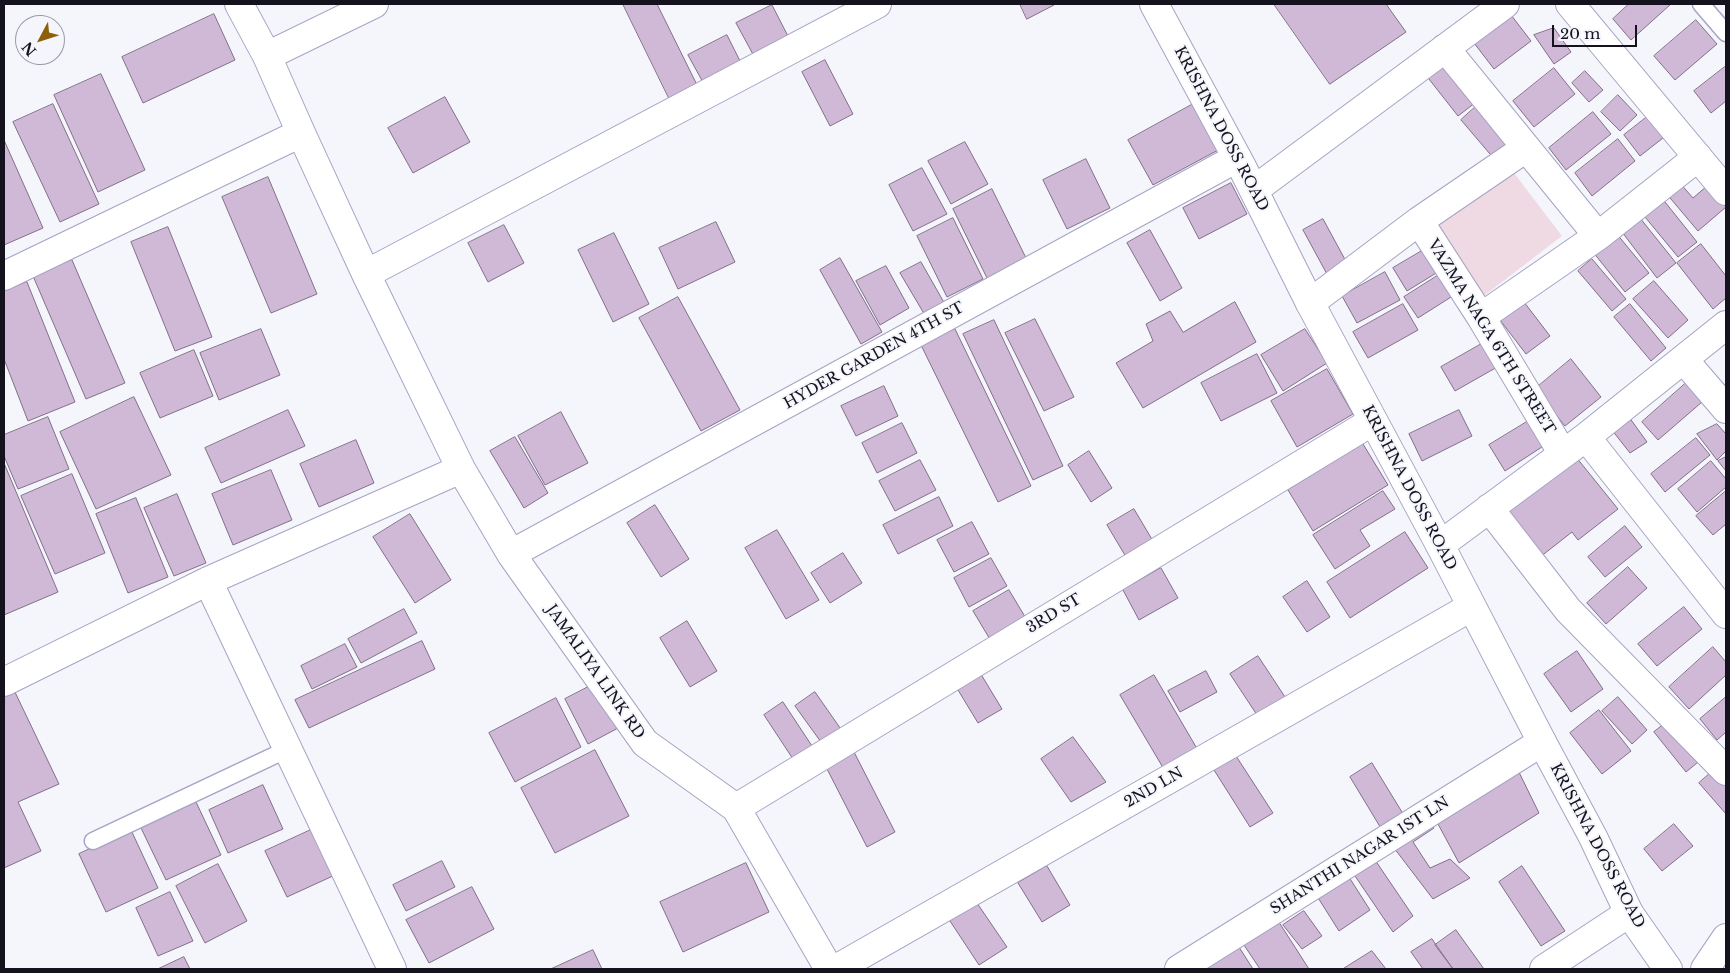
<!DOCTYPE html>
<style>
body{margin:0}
#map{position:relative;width:1730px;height:973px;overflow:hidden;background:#f5f5fc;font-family:"Libre Baskerville",serif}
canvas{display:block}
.frame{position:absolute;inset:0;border:5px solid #13121d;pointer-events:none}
.north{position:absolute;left:15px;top:15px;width:50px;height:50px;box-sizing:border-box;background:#f5f5fc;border:1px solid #9b9aa3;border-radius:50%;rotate:230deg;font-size:14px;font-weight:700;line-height:20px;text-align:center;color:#13121d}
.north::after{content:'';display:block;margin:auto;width:18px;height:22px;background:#8f600a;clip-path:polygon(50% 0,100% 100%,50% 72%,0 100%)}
.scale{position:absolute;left:1552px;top:25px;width:85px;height:22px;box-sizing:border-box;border:2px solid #13121d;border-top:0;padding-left:6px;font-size:15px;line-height:18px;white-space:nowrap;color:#13121d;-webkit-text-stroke:4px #f5f5fc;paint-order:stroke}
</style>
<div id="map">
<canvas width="1730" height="973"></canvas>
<div class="frame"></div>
<div class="north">N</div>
<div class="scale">20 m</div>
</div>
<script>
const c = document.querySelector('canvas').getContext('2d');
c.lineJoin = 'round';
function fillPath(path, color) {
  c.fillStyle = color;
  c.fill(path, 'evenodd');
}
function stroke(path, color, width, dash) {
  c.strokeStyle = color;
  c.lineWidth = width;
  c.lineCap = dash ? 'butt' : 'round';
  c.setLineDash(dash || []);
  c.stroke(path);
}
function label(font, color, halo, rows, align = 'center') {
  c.font = font + ' "Libre Baskerville",serif';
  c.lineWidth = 4;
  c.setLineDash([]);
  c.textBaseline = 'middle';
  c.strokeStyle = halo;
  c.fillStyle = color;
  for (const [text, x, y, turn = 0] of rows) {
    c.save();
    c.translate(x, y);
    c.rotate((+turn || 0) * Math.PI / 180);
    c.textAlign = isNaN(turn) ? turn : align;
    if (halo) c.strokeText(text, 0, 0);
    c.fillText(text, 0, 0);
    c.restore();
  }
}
fillPath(new Path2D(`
 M1511,169L1562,236L1481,298L1430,231Z`), '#efdae4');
const building = new Path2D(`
 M623,4H657L698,87L670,100Z
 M1020,4H1053L1054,5L1027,19Z
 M1274,4H1386L1406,32L1330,84Z
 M1629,4H1671L1631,40L1613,19Z
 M772,5L790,40L755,58L736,23Z
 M1508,11L1531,41L1494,69L1471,39Z
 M214,14L235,60L143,103L122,57Z
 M1696,20L1717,44L1675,80L1654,56Z
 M1554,28L1571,52L1554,64L1534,35Z
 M727,35L743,67L705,86L688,55Z
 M1448,57L1480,99L1458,116L1425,74Z
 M825,60L853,114L830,126L802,72Z
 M1726,66V101L1711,113L1694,91Z
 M1554,68L1575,94L1534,127L1513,101Z
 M1585,71L1603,90L1589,102L1572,83Z
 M101,74L145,170L98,192L54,95Z
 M1618,95L1637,115L1620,131L1601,112Z
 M445,97L470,142L413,173L388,128Z
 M1482,101L1518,142L1496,161L1461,120Z
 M1195,103L1220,149L1153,185L1128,140Z
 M53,104L99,204L60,222L13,122Z
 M1593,112L1611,134L1566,170L1549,148Z
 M1647,117L1663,138L1640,156L1624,135Z
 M1618,139L1635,161L1592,196L1575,173Z
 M4,140L43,228L4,245Z
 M965,142L988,184L951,204L928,161Z
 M1086,159L1110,208L1067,229L1043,180Z
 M922,168L947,214L913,231L889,185Z
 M268,177L317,294L271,313L222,197Z
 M1678,181L1693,198L1707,186L1726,207L1698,231L1665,192Z
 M1231,183L1247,214L1199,239L1183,208Z
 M992,189L1027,260L988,280L953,209Z
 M1665,202L1697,242L1678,257L1645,217Z
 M953,218L983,279L947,297L917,236Z
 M1640,218L1676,263L1657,278L1622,232Z
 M1323,219L1348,265L1328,276L1303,230Z
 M716,222L735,262L678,289L659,248Z
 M504,225L524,263L488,282L468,243Z
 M168,227L212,337L175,351L131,242Z
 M1150,230L1182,288L1160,301L1127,243Z
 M614,233L649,304L613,322L578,250Z
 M1616,233L1649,273L1625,292L1593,252Z
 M1701,244L1726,276V298L1713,309L1677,263Z
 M1432,245L1446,267L1407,291L1393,268Z
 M840,258L882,332L861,344L820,270Z
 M1592,259L1626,299L1612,311L1578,271Z
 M72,260L125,383L86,399L33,276Z
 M921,262L946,306L926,317L900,273Z
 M886,266L909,308L880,325L856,281Z
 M1445,271L1459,292L1418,318L1404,297Z
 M1385,272L1400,300L1357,323L1342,296Z
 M1654,281L1688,320L1668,338L1633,299Z
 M27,282L75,402L28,421L4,359V291Z
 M678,297L740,410L701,431L639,318Z
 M1235,302L1256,342L1143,408L1116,363L1153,341L1146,324L1170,311L1183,332Z
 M1524,302L1550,336L1526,354L1500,320Z
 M1403,304L1418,330L1368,358L1353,332Z
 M1630,304L1666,348L1651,361L1614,317Z
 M1035,319L1074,397L1044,411L1005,333Z
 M994,320L1063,466L1033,480L963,334Z
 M261,329L280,375L219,400L200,353Z
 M955,329L1031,486L998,502L921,345Z
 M1305,329L1327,363L1283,391L1261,355Z
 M1485,342L1499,366L1455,391L1441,367Z
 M194,350L213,396L160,418L140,373Z
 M1257,354L1277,393L1221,421L1201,383Z
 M1571,359L1601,397L1565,426L1535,389Z
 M1327,369L1353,414L1297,447L1271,401Z
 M1686,383L1702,402L1658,440L1642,422Z
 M884,386L898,416L856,436L841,406Z
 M134,397L171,475L96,509L60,432Z
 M288,410L305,446L221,483L205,448Z
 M1459,410L1472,436L1422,461L1409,434Z
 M561,412L588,463L545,485L518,436Z
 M48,417L69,469L18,489L4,456V435Z
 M1629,417L1647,442L1630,453L1608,425Z
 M1530,420L1545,445L1505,471L1489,445Z
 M902,423L917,453L877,473L862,443Z
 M1717,424L1726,434V451L1717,460L1697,434Z
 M515,437L548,493L524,508L490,451Z
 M1696,438L1710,455L1665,492L1651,474Z
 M356,440L374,483L319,507L300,464Z
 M1363,444L1388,485L1313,531L1288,490Z
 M1089,451L1112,488L1091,502L1068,465Z
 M1576,457L1618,509L1578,540L1572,532L1535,561L1500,518Z
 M1726,457V471L1718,461Z
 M920,460L936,490L895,511L879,481Z
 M1711,461L1726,479V487L1697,512L1678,489Z
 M4,463L58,592L4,615Z
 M271,470L292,520L233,545L212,494Z
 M72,474L105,553L55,574L21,496Z
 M1383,491L1395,509L1360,530L1370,546L1335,569L1313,535Z
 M1726,491V524L1713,535L1696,516Z
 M177,494L206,563L174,576L144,508Z
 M939,497L953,526L898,554L883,525Z
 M136,498L168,577L128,593L96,514Z
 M655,505L689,559L661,577L627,523Z
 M1134,509L1153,541L1126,557L1107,525Z
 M410,514L451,580L415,603L373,537Z
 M972,522L989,554L954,572L937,540Z
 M1625,526L1642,547L1605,577L1588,557Z
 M777,530L819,600L786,619L745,548Z
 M1405,532L1428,568L1350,618L1327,582Z
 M843,553L862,583L830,603L811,573Z
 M991,558L1007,586L969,607L954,578Z
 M1628,567L1647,588L1606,624L1587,603Z
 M1161,568L1178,598L1139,620L1123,590Z
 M1307,581L1330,617L1307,632L1283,597Z
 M1009,590L1027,620L991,641L973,611Z
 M1684,607L1702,629L1657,666L1638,644Z
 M404,609L417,633L361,663L348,639Z
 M687,621L717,671L690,687L660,638Z
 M422,641L435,669L309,728L295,700Z
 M345,644L357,667L312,689L301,666Z
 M1713,647L1726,662V675L1689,709L1669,687Z
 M1577,651L1603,689L1571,712L1544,674Z
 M1258,656L1287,700L1259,718L1230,674Z
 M979,671L1002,709L978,723L955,685Z
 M1206,671L1217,692L1180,712L1168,691Z
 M1154,675L1199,752L1165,771L1120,695Z
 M598,682L622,726L588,744L565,699Z
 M13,688L59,784L18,802L41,851L4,868V692Z
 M815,692L845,735L826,749L795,706Z
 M1618,697L1647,730L1632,744L1602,711Z
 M1726,697V732L1717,740L1700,719Z
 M556,698L581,747L515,782L489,733Z
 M783,702L812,746L793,759L764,715Z
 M1599,710L1631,751L1602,774L1570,733Z
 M1671,719L1703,758L1686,772L1654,732Z
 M1073,737L1106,782L1071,802L1041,759Z
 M595,750L629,816L555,853L521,788Z
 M854,752L895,832L867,847L826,767Z
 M1236,756L1273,813L1250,827L1214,770Z
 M1513,760L1539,813L1459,863L1431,811Z
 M1372,763L1405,817L1382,830L1350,777Z
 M1714,770L1726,784V814L1699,783Z
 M263,785L283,829L228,853L209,810Z
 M196,802L221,855L166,880L141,828Z
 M1430,822L1434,828L1413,842L1430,868L1450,859L1470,878L1433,899L1391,844Z
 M1674,824L1693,846L1662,871L1644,849Z
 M313,829L335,875L287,897L265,851Z
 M131,830L158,888L106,912L79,854Z
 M1373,857L1413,916L1393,932L1351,870Z
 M442,861L455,887L406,911L393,885Z
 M746,863L769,912L683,952L660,902Z
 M218,864L247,921L205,943L176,886Z
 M1047,866L1070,905L1042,922L1018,883Z
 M1522,866L1565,931L1541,946L1499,882Z
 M1347,874L1370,910L1339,931L1315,893Z
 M472,887L494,929L429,963L406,920Z
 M170,892L193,941L158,956L136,908Z
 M977,903L1007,947L979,965L950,921Z
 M1304,911L1322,936L1302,949L1283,925Z
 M1275,916L1309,969H1260L1240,939Z
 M1456,930L1484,969H1453L1435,945Z
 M1432,939L1453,969H1423L1411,952Z
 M1237,944L1253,969H1206L1203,963Z
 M593,950L602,969H551Z
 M1372,951L1386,969H1343Z
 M184,957L190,969H158Z`);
fillPath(building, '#cfb9d6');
stroke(building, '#826f89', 1);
const lane = new Path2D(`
 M1701,4L1726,33
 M93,841L288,749`);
const street = new Path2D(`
 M239,4L267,56L301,133L366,274L461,469L511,554L645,743L736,808L829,969
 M1570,4L1726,191
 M1445,48L1598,236L1481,317
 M267,56L374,4
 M1254,190L1505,4
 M1419,221L1481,317L1563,454
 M1598,236L1698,157
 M366,274L877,4
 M4,276L301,133
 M1310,303L1419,221L1526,148
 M1684,360L1726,409
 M1586,437L1726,614
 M1489,508L1568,610L1726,771
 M1440,545L1586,437L1726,325
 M511,554L1237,158
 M208,581L392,969
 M4,682L208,581L461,469
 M736,808L1373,421
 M836,969L1471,607
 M1179,969L1542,742
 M1544,969L1629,913`);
const secondary = new Path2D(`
 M1154,4L1242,167L1310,303L1440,545L1542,742L1593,837L1629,913L1668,969
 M1705,969L1726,938`);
stroke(lane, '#a6a4c4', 19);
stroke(street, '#a6a4c4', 30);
stroke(secondary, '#a6a4c4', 30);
stroke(lane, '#fff', 16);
stroke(street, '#fff', 28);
stroke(secondary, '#fff', 28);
label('15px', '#13121d', '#f5f5fc', [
 ["KRISHNA DOSS ROAD",1221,129,62],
 ["VAZMA NAGA 6TH STREET",1491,337,58],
 ["HYDER GARDEN 4TH ST",874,356,-29],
 ["KRISHNA DOSS ROAD",1409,488,62],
 ["3RD ST",1054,614,-31],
 ["JAMALIYA LINK RD",595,672,55],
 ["2ND LN",1154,788,-30],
 ["KRISHNA DOSS ROAD",1597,846,62],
 ["SHANTHI NAGAR 1ST LN",1360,856,-32]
]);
</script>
